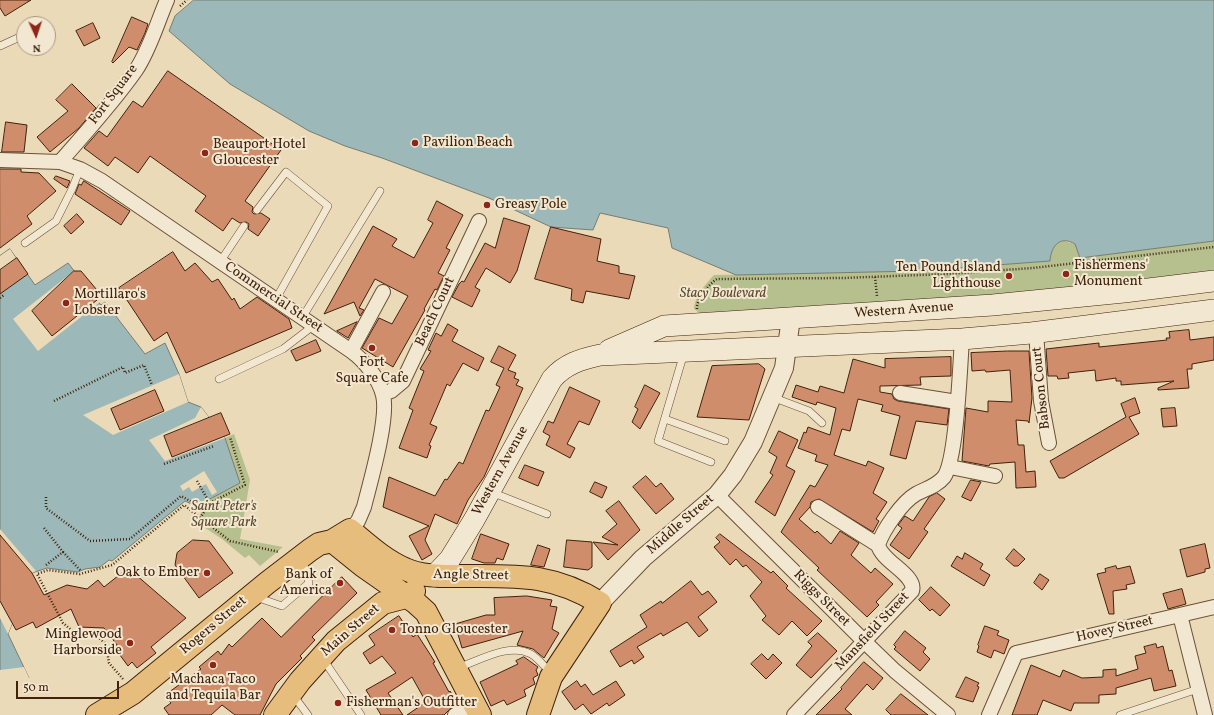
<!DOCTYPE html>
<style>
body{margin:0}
#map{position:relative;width:1214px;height:715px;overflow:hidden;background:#ebdab7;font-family:Vollkorn,serif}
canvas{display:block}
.north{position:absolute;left:16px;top:16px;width:40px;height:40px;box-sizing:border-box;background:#f2e7d0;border:1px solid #ab9882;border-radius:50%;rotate:177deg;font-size:11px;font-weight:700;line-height:16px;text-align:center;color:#41220c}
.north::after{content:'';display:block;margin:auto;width:14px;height:18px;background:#8f2418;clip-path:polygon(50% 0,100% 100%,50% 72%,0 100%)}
.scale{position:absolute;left:16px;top:681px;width:103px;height:18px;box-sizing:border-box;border:2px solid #41220c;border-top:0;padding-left:5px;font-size:12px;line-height:14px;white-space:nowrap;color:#41220c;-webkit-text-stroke:3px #f2e7d0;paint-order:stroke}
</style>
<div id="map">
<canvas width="1214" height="715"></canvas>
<div class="north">N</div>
<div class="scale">50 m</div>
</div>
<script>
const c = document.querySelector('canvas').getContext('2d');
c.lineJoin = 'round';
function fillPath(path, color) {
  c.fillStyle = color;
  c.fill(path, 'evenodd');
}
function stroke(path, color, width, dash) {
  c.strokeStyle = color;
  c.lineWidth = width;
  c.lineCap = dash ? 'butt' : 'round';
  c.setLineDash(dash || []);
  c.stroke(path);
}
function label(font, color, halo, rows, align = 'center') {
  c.font = font + ' Vollkorn,serif';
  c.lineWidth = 4;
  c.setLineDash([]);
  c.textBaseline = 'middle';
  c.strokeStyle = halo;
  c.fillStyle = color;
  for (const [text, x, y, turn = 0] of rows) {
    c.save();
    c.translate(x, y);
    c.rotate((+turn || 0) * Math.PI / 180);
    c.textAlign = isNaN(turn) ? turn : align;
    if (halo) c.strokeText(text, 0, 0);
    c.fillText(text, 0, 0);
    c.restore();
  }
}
fillPath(new Path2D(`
 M1064,241L1075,244L1080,258L1214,241V271L1010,294L701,314L694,309C694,298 706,283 714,275L916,271L1050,261C1051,251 1052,243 1064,241Z
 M234,434L250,480L240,539L283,547L260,566L249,555L245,558L222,539L196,522L208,500L240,483L225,438Z`), '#b6c08f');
const water = new Path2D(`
 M194,0H1214V241L1080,258L1075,244C1060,235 1051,246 1050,261L916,271L736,275L672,248L668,228L600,213L593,230L551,227L489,198L382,158L345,146L309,131L230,84L169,31L175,16Z
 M10,249L35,285L68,263L101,305L105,302L145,354L165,343L179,374L188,402L201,407L225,438L240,483L208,500L200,508L185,501L112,561L109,560L100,567L85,569L78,572L47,568L32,573L8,634L29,678L0,686V256Z`);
fillPath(water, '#9cb8b8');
stroke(water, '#787c73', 1);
fillPath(new Path2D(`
 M10,249L26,274L0,293V256Z
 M74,271L100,302L38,351L13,319Z
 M179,374L188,402L113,435L83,415Z
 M201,407L225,438L165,461L149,440L195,418Z
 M204,471L217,492L212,495L206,484L192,492L189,487L183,491L180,486Z
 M0,529L36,571L32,573L8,634L0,618Z
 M24,667L30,680L0,688V670Z`), '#ebdab7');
const building = new Path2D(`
 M0,0H31L5,16L0,8Z
 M132,17L148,24L145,33L137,50L129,47L113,63L112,62Z
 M93,23L100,38L84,46L76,31Z
 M168,71L281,150L245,201L253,207L252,212L254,214L261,213L270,219L258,236L248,229L249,224L246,222L240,223L232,218L223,231L195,211L206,196L150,156L138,173L115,157L108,166L84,148L99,131L107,137L133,101L142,107Z
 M72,84L96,108L79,128L50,152L37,137L68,111L56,100Z
 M6,122L27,125L24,152H2Z
 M0,169H21V172L39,173L56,191L27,216L32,224L0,248Z
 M56,176L70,181L67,188L54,179Z
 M84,181L130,211L121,225L75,194L79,184L81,185Z
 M437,201L463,215L446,248L450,250L438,273L444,276L437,290L435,289L424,309L425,310L393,367L362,348L379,318L392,324L408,296L375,279L359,308L364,310L360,316L354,302L324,314L373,226L397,239L392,246L414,258L433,223L428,220Z
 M77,214L84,222L71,234L64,226Z
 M504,218L530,226L517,271L510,283L486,268L475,287L480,290L472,307L452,297L459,284L462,281L464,282L485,243L495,248Z
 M551,227L601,239L597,261L619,266V273L635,276L629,299L586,291L583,303L571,300L572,289L535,279Z
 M173,252L185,271L195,263L212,282L218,279L232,300L234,298L240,309L257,297L289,319L292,328L186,373L167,332L154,341L119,288Z
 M17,258L28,274L0,294V270Z
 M74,271H81L102,296L52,336L32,311Z
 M357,322L348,338L337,331Z
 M448,324L458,330L452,341L484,358L478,371L463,363L450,386L447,384L430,424L437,427L429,445L431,446L427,458L399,448L413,410L409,408L424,371L420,369L431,351L428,350L436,333L441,336Z
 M1189,330L1190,340L1214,337V360L1192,364V369H1187L1189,388L1158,390V388L1174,381L1121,385V381H1116V378L1096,381L1095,370L1068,373L1069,378L1058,379L1057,376H1048L1046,349L1099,343V347L1167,340L1166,338H1170L1169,332Z
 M316,340L321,351L296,361L291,351Z
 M499,346L516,355L508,370L516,373L514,378L519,380L516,385L523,388L484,477L468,500L457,524L435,514L425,540L432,554L422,560L409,536L429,526L383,507L389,477L435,496L445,479L447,480L459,462L463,464L486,410L489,411L500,387L496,385L504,368L491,362Z
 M1008,351H1029L1032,398L1029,423L1028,421L1016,420L1018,445H1024L1026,472L1035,471L1036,487L1016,488L1015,462L990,464L989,466L962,461L966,408L988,412V401L1012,402L1010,370L986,372L985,370L972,371L971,353Z
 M951,357V376L920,377L921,385L880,386V392L892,394L894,399L898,401L949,409L947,425L916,421L906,459L890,455L900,416L881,411L883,405L858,399L850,431L842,429L834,455L866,466L868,461L884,468L873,493L887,502L876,519L879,521L873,532L819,499L811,502L810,507L799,519L815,533L817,531L831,544L840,531L859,543L851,555L871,573L875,568L893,584L876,602L879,605L867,617L817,570L819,568L781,532L810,485L815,487L828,465L815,461L817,455L798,448L804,432L806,433L808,427L830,435L836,408L817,402L816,405L792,397L796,385L818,392L820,386L844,393L853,359L885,368V359Z
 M759,364L765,369L749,420L697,417L712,366Z
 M645,385L660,393L640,429L632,422L638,409L635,407Z
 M570,387L600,401L589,425L579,421L567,444L575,448L570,458L546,445L550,436L543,432L548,421L553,423Z
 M155,390L164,411L120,430L111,409Z
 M1135,398L1140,413L1129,417L1139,434L1064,478H1059L1050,461L1126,417L1121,404Z
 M1175,408L1177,426L1163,427L1161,409Z
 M221,413L230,434L172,457L164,436Z
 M779,431L798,440L786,466L795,471L775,516L755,502L773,475L770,473L777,457L769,452Z
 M525,465L544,472L538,486L519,478Z
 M646,476L656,487L661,483L674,499L656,514L633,487Z
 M971,480L981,482L971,501L962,497Z
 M595,482L607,487L602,498L590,492Z
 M937,493L945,499L924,529L928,532L909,559L890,545L902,528L898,525L905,516L913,521L929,497Z
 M619,501L640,530L608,560L593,542L618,545L602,537L617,524L606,511Z
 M481,534L509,544L503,560L497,558L495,563H484L472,559Z
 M720,534L771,573L773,571L788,586L786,588L822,621L807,636L792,621L779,635L762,620L766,616L750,596L762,582L746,565L743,567L736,559L730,565L714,547L720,542L716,538Z
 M0,535L32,573L44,595L67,585L87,589L98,580L104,587L128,568L186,618L151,647L156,653L137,668L132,662L128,666L114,647L117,645L104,628L79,627L71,609L36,628L33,622L16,630L0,601Z
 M193,540L209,541L233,573L199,598L175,565L177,553Z
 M567,540L592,542V567L588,570L564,567Z
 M1205,544L1210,568L1205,569V572L1187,577L1180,550Z
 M538,545L550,549L544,567L531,565Z
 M1014,549L1025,559L1018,566H1014L1006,559Z
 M965,553L983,564L980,569L990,575L984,586L951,566L957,556L962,559Z
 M1116,566L1117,569L1130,566L1135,583L1126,585L1127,589L1113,591L1114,614H1109L1097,574L1106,572L1105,569Z
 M1040,574L1049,580L1042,590L1034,583Z
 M342,577L357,593L312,637L315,640L300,656L302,658L276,684L260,715H235L222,705L211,715H169L164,708L171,703L165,695L201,669L199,667L218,651L221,655L229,644L232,647L262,618L281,637Z
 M691,581L702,595L708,591L717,602L698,617L708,630L699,637L687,622L663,636L661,633L637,647L644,657L634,664L632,660L620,667L610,651L647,627L640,615L661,601L662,603Z
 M931,587L950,605L940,616L932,609L930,611L919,600Z
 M1182,589L1186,604L1168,609L1163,594Z
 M527,596L552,600L550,606L557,607L552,629L559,633L544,658L533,649L517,645L523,631L462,648L455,624L486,615H495L494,598Z
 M399,616L413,637L417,634L435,662L433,663L449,692L450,691L458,704L451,708L444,715H407L426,702L412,677L388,693L403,715H381L366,690L396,673L382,656L370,664L363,653L375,645L369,636Z
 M985,626L999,631L997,635L1009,640L1004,654L994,650L991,658L977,652L979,646L978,645Z
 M905,631L926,648L923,652L930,659L920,671L894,649L896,647L894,645Z
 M818,633L837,651L811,678L796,665L812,646L808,642Z
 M1156,644L1157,648L1163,646L1169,671L1172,670L1176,686L1154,691L1151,678L1116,688V694L1099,695V703H1074L1071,711L1043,700L1037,715H1012L1031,665L1060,677L1063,670L1082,678L1103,677V670L1116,669V676L1138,669L1135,656L1146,653L1144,647Z
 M762,654L768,660L773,654L782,663L766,679L751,664Z
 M524,657L538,667L536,670L538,675L533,678L535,684L524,690L526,696L507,705L504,700L491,706L480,682L518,664L516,661Z
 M864,662L883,678L873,690L867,684L845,709L852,715H816L842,689L841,688Z
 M966,677L979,683L977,686L979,687L973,702L956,697Z
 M577,681L581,687L585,684L593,695L616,681L625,695L609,706L607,703L591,714L583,704L575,710L562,692Z
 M901,694L928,715H891L886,710Z`);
fillPath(building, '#cf8d6c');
stroke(building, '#41220c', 1);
const service = new Path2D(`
 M0,46L24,35
 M257,210L286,172L328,206L276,299
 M25,243L56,221L72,189L80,169
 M220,262L244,226
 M302,318L380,191
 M684,353L658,441L711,462
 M219,379L283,349L313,326
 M772,397L809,411L822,423
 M665,419L725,441
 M491,492L547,514
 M256,597L282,606L309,583L302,559
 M323,659L361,715
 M457,668C479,661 509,642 531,654C538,658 545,667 551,673
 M293,695L308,715
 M1120,715L1198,689`);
const minor = new Path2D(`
 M0,160L60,162L80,169L102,181L351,351C365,361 379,379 383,395C389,418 370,483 364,507L358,521L350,530
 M60,162C86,132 113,103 136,70C150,49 157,23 167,0
 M1036,332L1041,401L1049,443
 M351,351L383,292
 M900,393L957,402
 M383,394L391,391L403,381L479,221
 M950,467L995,476
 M717,495L870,647L895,671L948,715
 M818,507L878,545
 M1180,615L1205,715
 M455,715L475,705
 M794,715L912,591C917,575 882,562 878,545C883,530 902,502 916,494C925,489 937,486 944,477C957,459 960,365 962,339
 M989,715L1016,653L1214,607`);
const tertiary = new Path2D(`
 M600,603L643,558L717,495L733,475L753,442L784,368L791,318`);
const secondary = new Path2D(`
 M609,350L664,326L993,305L1124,292L1214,281
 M434,576L450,559L474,520L552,379C565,364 581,359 600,355L962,339L1031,333L1214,310`);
const primary = new Path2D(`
 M332,541L363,566L416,603L426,612L480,715
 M97,715L133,693L267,583L310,550L319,544L332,541L350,530C367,544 384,560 405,569C422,577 443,576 462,576C516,576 552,573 600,603L551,677L538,715
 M275,715L300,681L336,641L383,603L406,597L414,591`);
stroke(service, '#6c5037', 8);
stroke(minor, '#6c5037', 16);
stroke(tertiary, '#6c5037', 20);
stroke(secondary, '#41220c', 22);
stroke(primary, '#41220c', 24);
stroke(new Path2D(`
 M180,6L187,0
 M875,277L877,296
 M0,298L4,295
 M697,309C696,299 709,284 717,279L843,278L946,274L1033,268L1214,247
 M54,401L123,367L125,373L144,365L152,385
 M164,464L214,446
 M197,481L208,500
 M46,497V508L90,541L130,539L181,496L201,507
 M200,518L210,503L245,485L230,437
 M44,528L63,552L46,565
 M63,552L81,571
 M123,679L109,663L106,644L97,636L75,633L63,623L37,574L48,570L80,574L112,565L184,505L230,541L279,552`), '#41220c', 2.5, [1, 2]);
stroke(service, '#f2e7d0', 7);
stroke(minor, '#f2e7d0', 14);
stroke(tertiary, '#f2e7d0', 18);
stroke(secondary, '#f2e7d0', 21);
stroke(primary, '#e6bd7c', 22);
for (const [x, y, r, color] of [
 [415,143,4,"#8f2418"],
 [205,153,4,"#8f2418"],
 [487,205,4,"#8f2418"],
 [1066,274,4,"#8f2418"],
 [1009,276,4,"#8f2418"],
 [66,303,4,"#8f2418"],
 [372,348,4,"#8f2418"],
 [207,573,4,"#8f2418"],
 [340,583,4,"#8f2418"],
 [392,630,4,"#8f2418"],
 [130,643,4,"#8f2418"],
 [213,665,4,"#8f2418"],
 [338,703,4,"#8f2418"]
]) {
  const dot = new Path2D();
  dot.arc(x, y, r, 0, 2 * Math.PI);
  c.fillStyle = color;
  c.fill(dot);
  stroke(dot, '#f2e7d0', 1.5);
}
label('14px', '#41220c', '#f2e7d0', [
 ["Fort Square",114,95,-53],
 ["Commercial Street",273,298,34],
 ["Western Avenue",904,311,-4],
 ["Beach Court",436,312,-65],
 ["Babson Court",1042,388,-96],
 ["Western Avenue",501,471,-61],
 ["Middle Street",681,525,-41],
 ["Angle Street",471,576,1],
 ["Riggs Street",821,599,45],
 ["Rogers Street",214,626,-40],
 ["Hovey Street",1115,630,-13],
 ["Main Street",351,631,-41],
 ["Mansfield Street",873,632,-47]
]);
label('14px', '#41220c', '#f2e7d0', [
 ["Pavilion Beach",423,143],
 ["Beauport Hotel",213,145],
 ["Gloucester",213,161],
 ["Greasy Pole",495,205],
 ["Fishermens'",1074,266],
 ["Monument",1074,282],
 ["Ten Pound Island",1001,268,"right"],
 ["Lighthouse",1001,284,"right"],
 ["Mortillaro's",74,295],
 ["Lobster",74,311],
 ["Fort",372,363,"center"],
 ["Square Cafe",372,379,"center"],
 ["Oak to Ember",199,573,"right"],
 ["Bank of",332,575,"right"],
 ["America",332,591,"right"],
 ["Tonno Gloucester",400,630],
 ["Minglewood",122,635,"right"],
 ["Harborside",122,651,"right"],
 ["Machaca Taco",213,680,"center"],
 ["and Tequila Bar",213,696,"center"],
 ["Fisherman's Outfitter",346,703]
], 'left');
label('italic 14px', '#5e4a2d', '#f2e7d0', [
 ["Stacy Boulevard",723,294],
 ["Saint Peter's",224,507],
 ["Square Park",224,523]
]);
</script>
